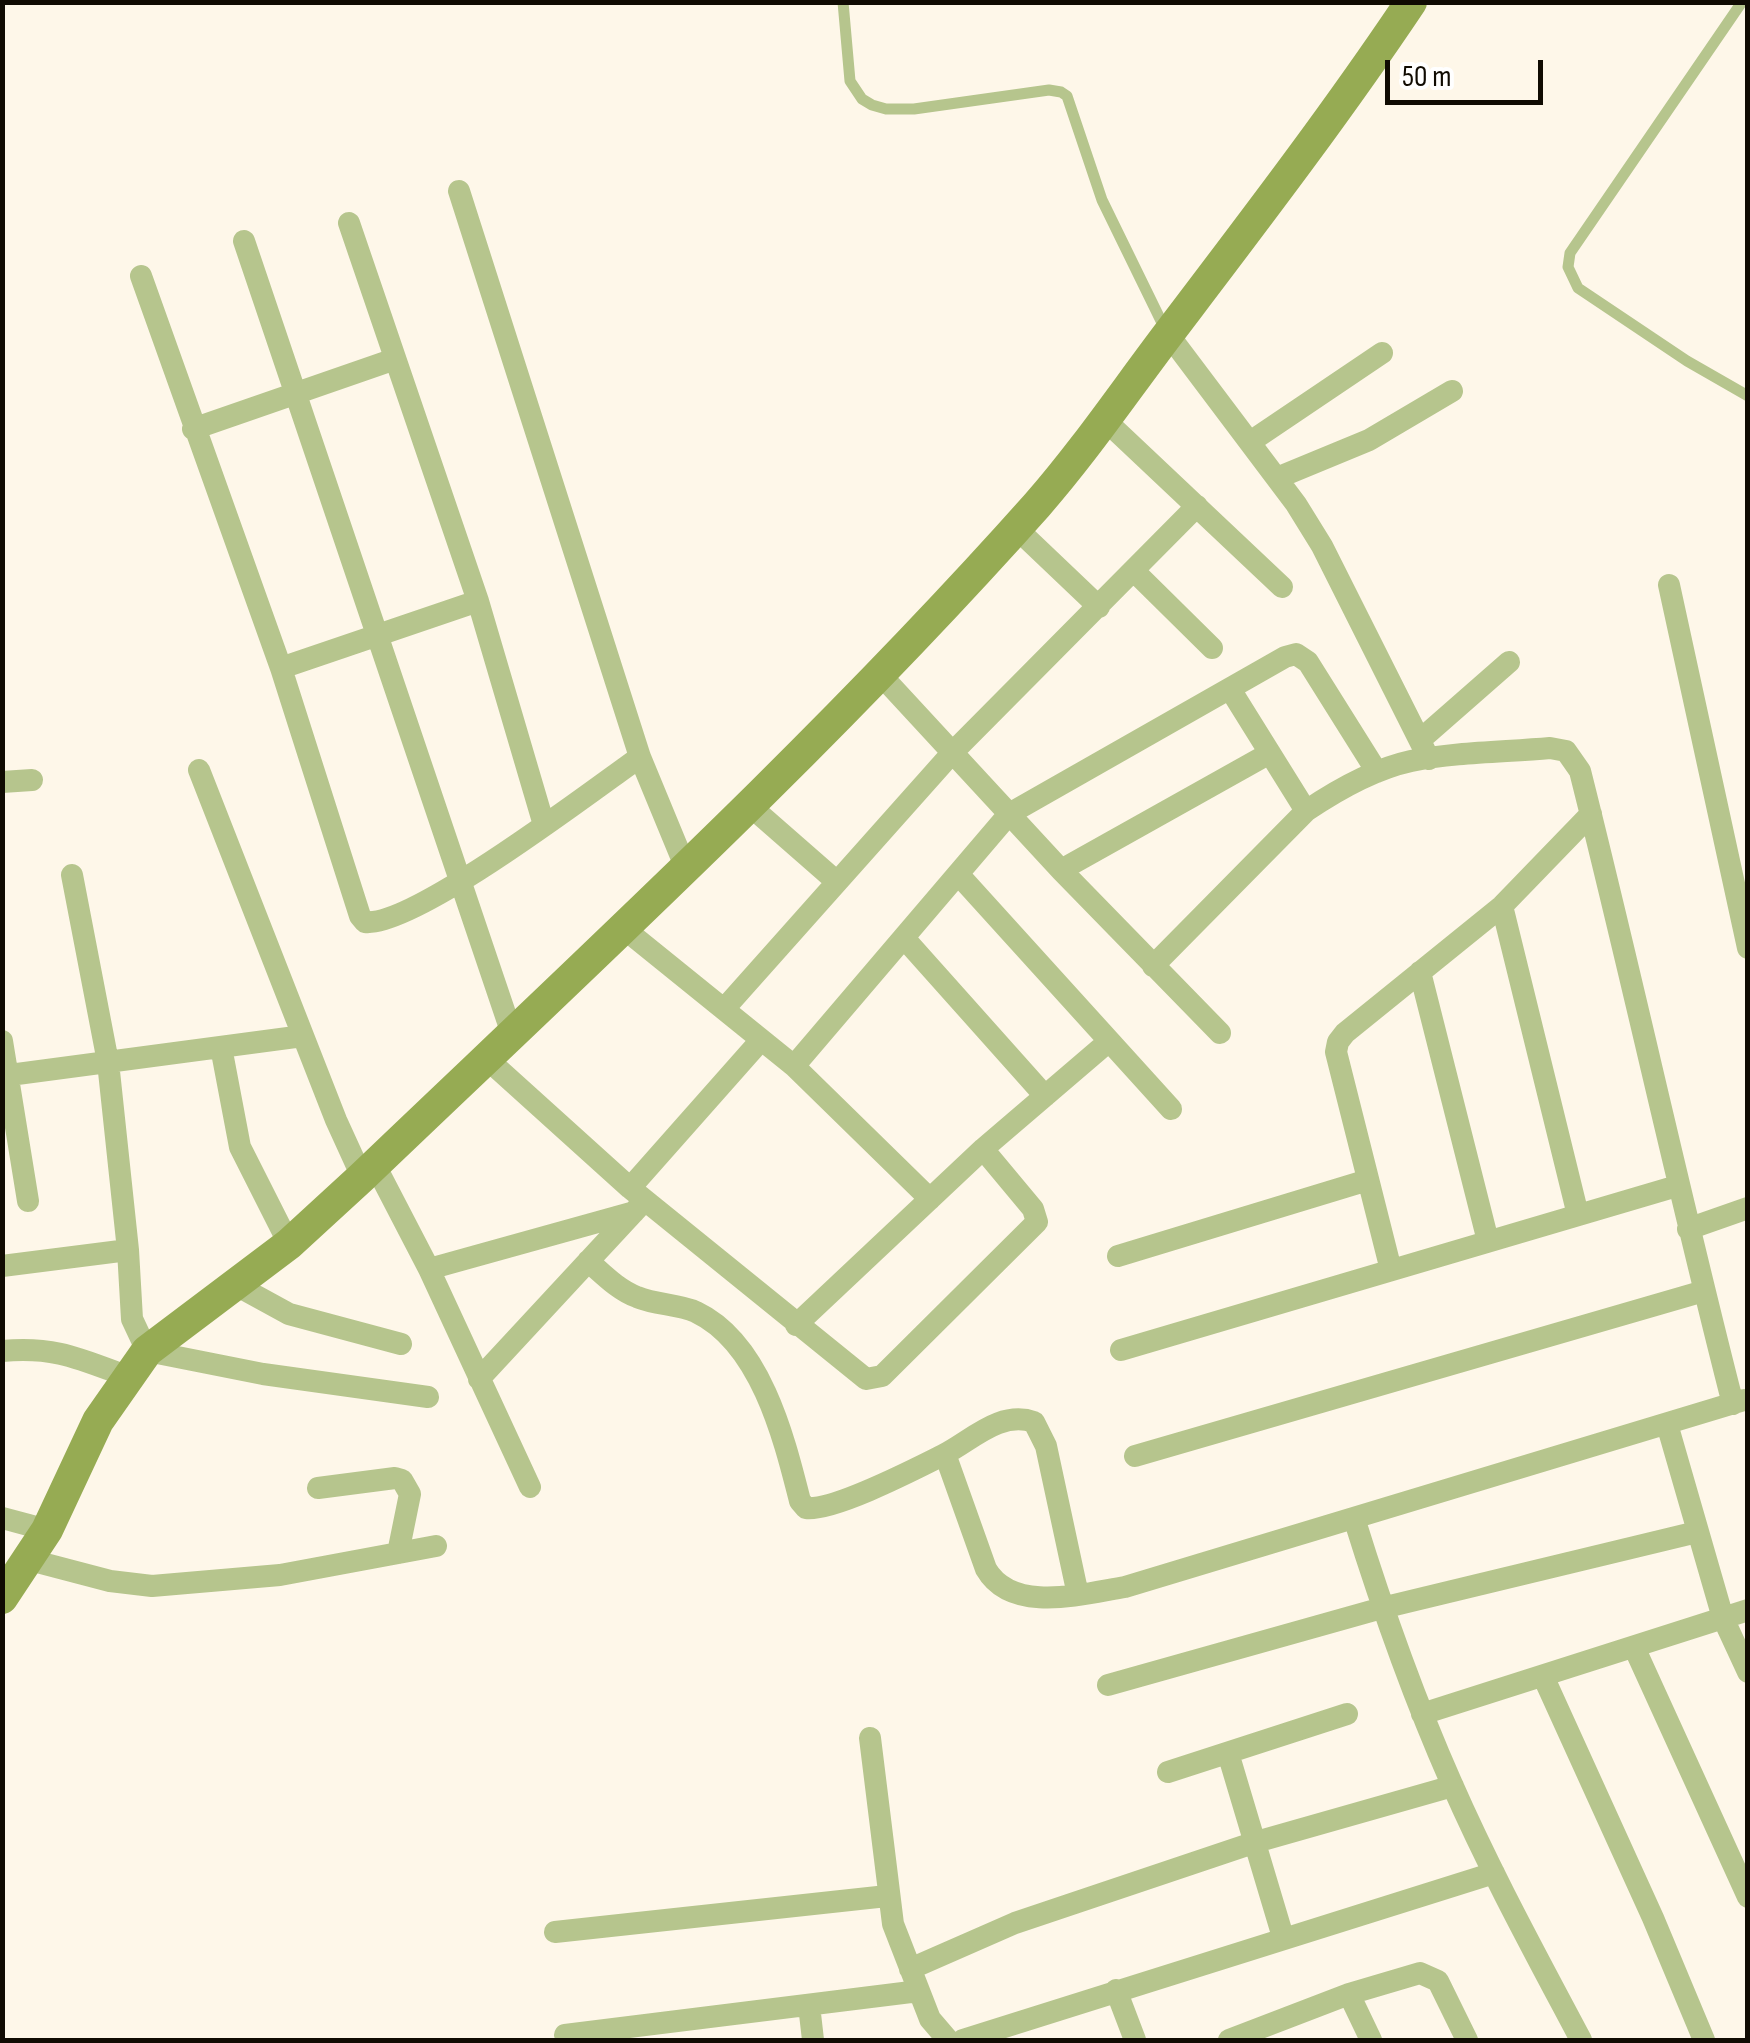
<!DOCTYPE html>
<style>
body{margin:0}
#map{position:relative;width:1750px;height:2043px;overflow:hidden;background:#fef7e9;font-family:"Sofia Sans Condensed",sans-serif}
canvas{display:block}
.frame{position:absolute;inset:0;border:5px solid #100b02;pointer-events:none}
.scale{position:absolute;left:1385px;top:60px;width:158px;height:45px;box-sizing:border-box;border:5px solid #100b02;border-top:0;padding-left:12px;font-size:30px;line-height:35px;white-space:nowrap;color:#100b02;-webkit-text-stroke:8px #fff;paint-order:stroke}
</style>
<div id="map">
<canvas width="1750" height="2043"></canvas>
<div class="frame"></div>
<div class="scale">50 m</div>
</div>
<script>
const c = document.querySelector('canvas').getContext('2d');
c.lineJoin = 'round';
function stroke(path, color, width, dash) {
  c.strokeStyle = color;
  c.lineWidth = width;
  c.lineCap = dash ? 'butt' : 'round';
  c.setLineDash(dash || []);
  c.stroke(path);
}
stroke(new Path2D(`
 M843,2L850,81L862,99L872,105L886,109H914L1049,90L1061,92L1067,96L1102,200L1166,331
 M1742,2L1570,253L1568,267L1578,288L1687,361L1748,396`), '#b6c58d', 11);
stroke(new Path2D(`
 M459,191L640,757L685,866
 M349,223L478,601L544,825
 M244,241L512,1034
 M141,276L281,668L360,916L365,922C413,928 593,790 640,757
 M1168,334L1296,504L1322,546L1429,759
 M1106,421L1282,587
 M193,429L395,359
 M1250,442L1382,353
 M1277,478L1369,440L1452,391
 M1016,528L1099,607
 M1135,572L1212,648
 M1669,585L1748,948
 M281,668L478,601
 M879,673L1061,870L1220,1033
 M1230,689L1306,811
 M1420,740L1509,662
 M199,770L336,1120L362,1177
 M2,782L32,780
 M749,805L837,882
 M1061,870L1270,753
 M958,874L1171,1109
 M72,875L108,1062L128,1250L132,1319L147,1351L263,1374L428,1397
 M1502,906L1578,1215
 M622,927L794,1066L930,1199
 M904,938L1045,1096
 M1153,966L1306,811C1337,790 1374,769 1411,761C1456,752 1505,752 1550,748L1566,751L1580,771C1633,981 1679,1194 1733,1404
 M1420,972L1488,1241
 M724,1009L952,753L1197,506
 M2,1041L28,1201
 M221,1047L240,1147L289,1244
 M486,1058L630,1188L866,1379L882,1376L1037,1222L1033,1209L983,1149
 M794,1066L1009,814L1285,657L1296,654L1308,662L1377,772
 M2,1076L303,1036
 M375,1165L429,1269L530,1487
 M630,1188L761,1040
 M1688,1229L1748,1208
 M1118,1256L1368,1180
 M588,1261C603,1274 618,1290 637,1297C656,1305 678,1304 696,1312C761,1343 784,1438 800,1501L806,1508C834,1511 915,1469 943,1455C971,1441 1000,1410 1034,1422L1046,1446L1078,1595
 M2,1266L128,1250
 M429,1269L634,1212
 M1391,1270L1336,1052L1338,1042L1345,1033L1502,906L1591,814
 M236,1285L289,1314L401,1344
 M796,1325L983,1149L1108,1042
 M1121,1350L1677,1186
 M2,1351C55,1346 80,1359 129,1377
 M479,1379L645,1200
 M1667,1424L1723,1618L1748,1672
 M945,1454L986,1569C1012,1614 1082,1594 1125,1587L1744,1400
 M1135,1456L1704,1291
 M318,1488L395,1478L402,1480L410,1494L398,1553
 M2,1518L47,1530
 M1354,1518C1382,1608 1413,1696 1451,1782C1490,1871 1536,1955 1581,2040
 M30,1560L110,1581L152,1586L280,1575L436,1546
 M1634,1647L1748,1897
 M1543,1676L1653,1918L1704,2040
 M1108,1685L1382,1608L1697,1532
 M1422,1714L1748,1610
 M870,1738L893,1924L930,2019L948,2040
 M1228,1753L1283,1937
 M1168,1772L1347,1714
 M555,1932L887,1896
 M910,1969L1015,1923L1256,1842L1453,1786
 M1116,1990L1135,2040
 M1349,1994L1371,2040
 M809,2005L813,2040
 M565,2035L919,1991
 M963,2040L1494,1873
 M1229,2040L1349,1994L1420,1973L1438,1981L1467,2040`), '#b6c58d', 22);
stroke(new Path2D(`
 M2,1598L47,1530L98,1421L147,1351L289,1244L362,1177C591,958 826,742 1037,505C1086,449 1127,388 1172,329C1254,221 1336,114 1411,2`), '#96ab53', 32);
</script>
